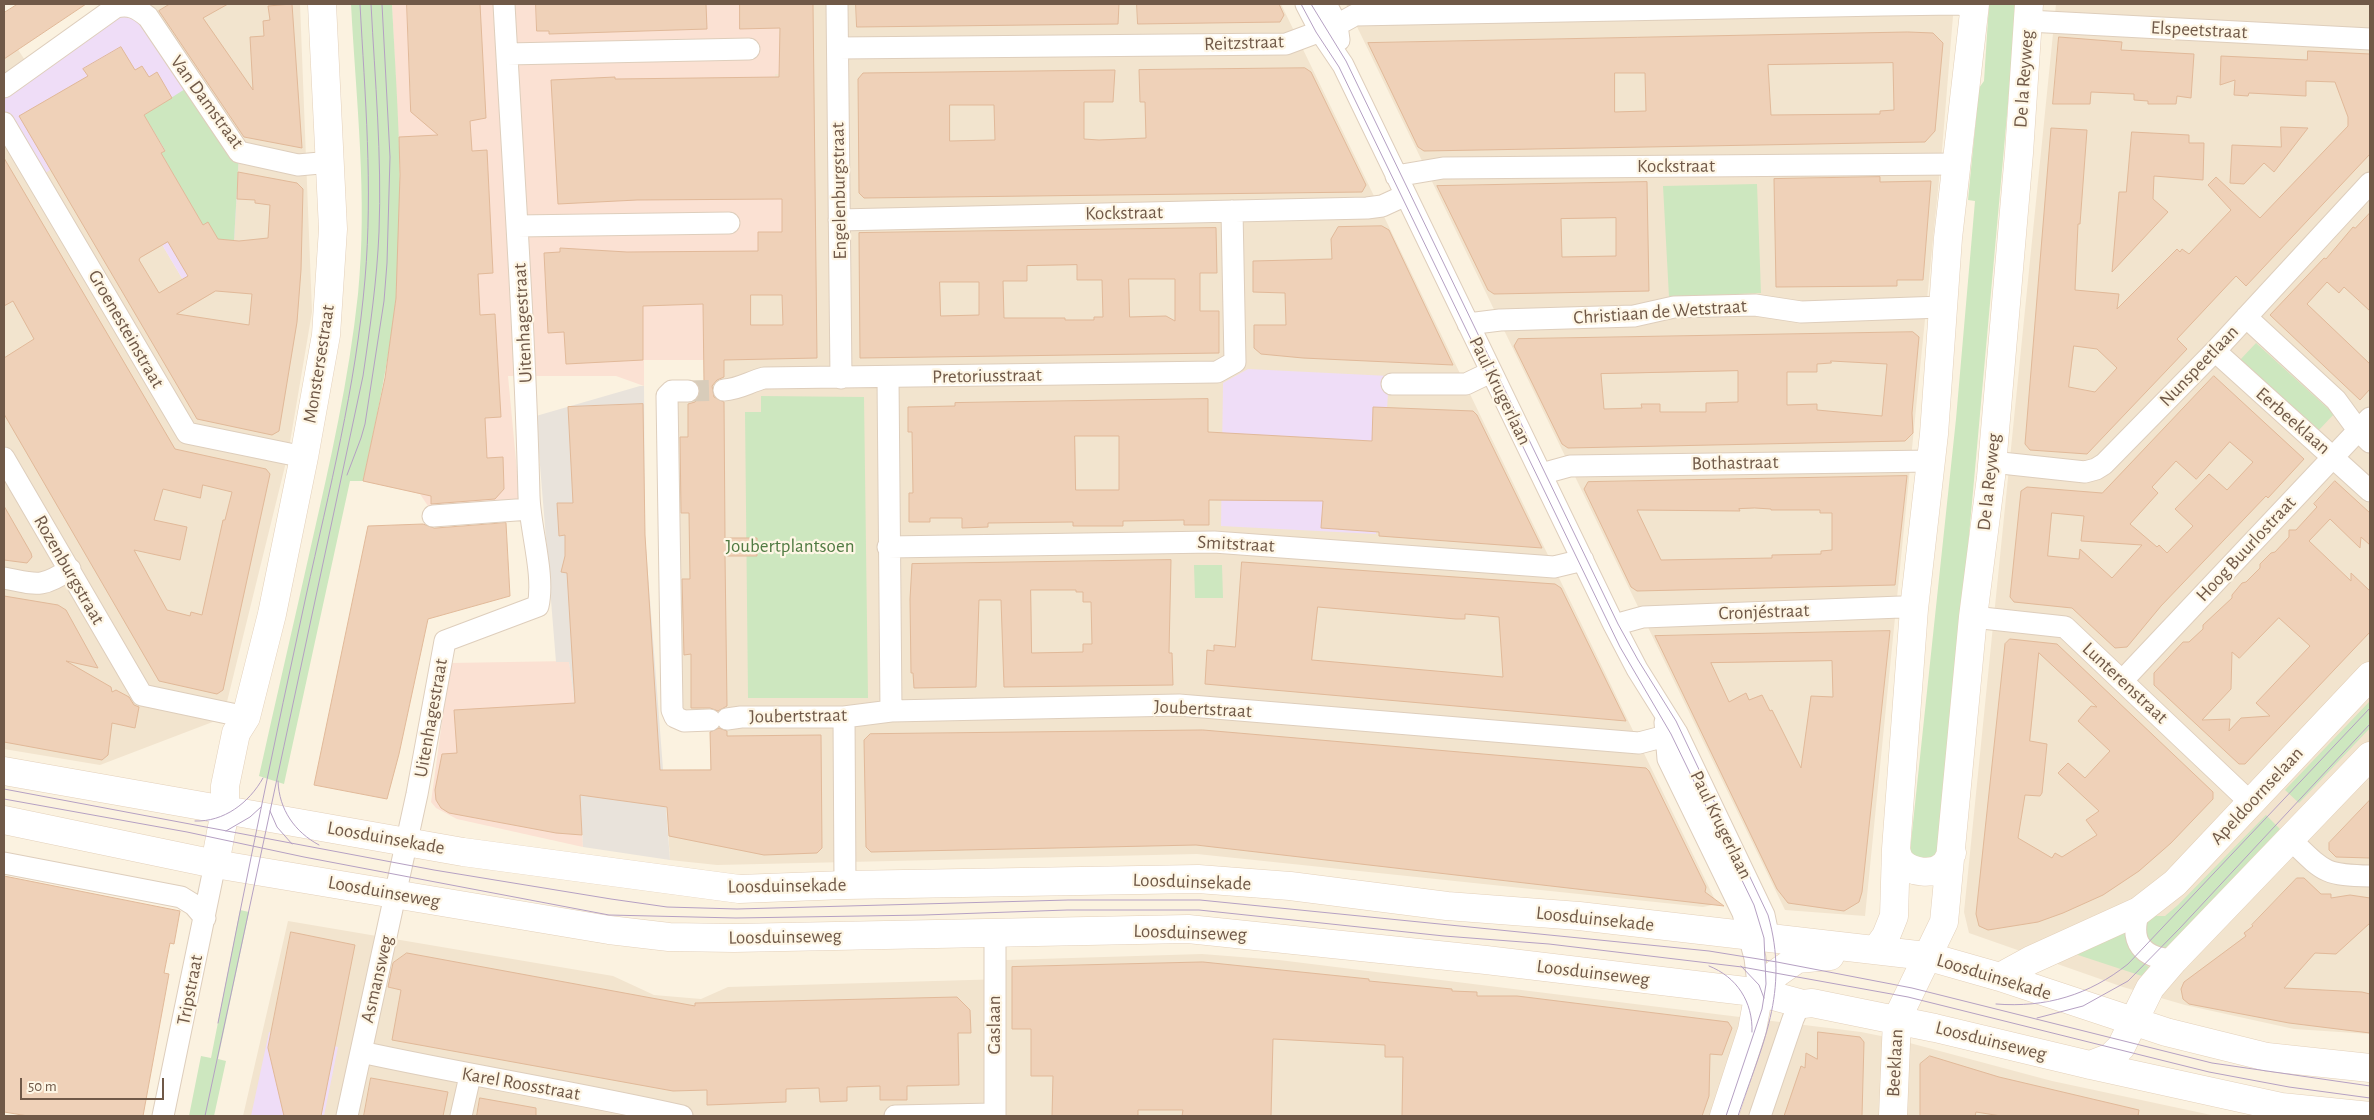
<!DOCTYPE html>
<meta charset="utf-8">
<style>
body{margin:0}
#map{position:relative;width:2374px;height:1120px;overflow:hidden;background:#fbf2e0;font-family:"Alegreya Sans",sans-serif}
canvas{display:block}
.frame{position:absolute;inset:0;border:5px solid #705948;pointer-events:none}
.scale{position:absolute;left:20px;top:1078px;width:144px;height:22px;box-sizing:border-box;border:2px solid #705948;border-top:0;padding-left:6px;font-size:15px;line-height:18px;white-space:nowrap;color:#705948;-webkit-text-stroke:4px #fef6e5;paint-order:stroke}
</style>
<div id="map">
<canvas width="2374" height="1120"></canvas>
<div class="frame"></div>
<div class="scale">50 m</div>
</div>
<script>
const c = document.querySelector('canvas').getContext('2d');
c.lineJoin = 'round';
function fillPath(path, color) {
  c.fillStyle = color;
  c.fill(path, 'evenodd');
}
function stroke(path, color, width, dash) {
  c.strokeStyle = color;
  c.lineWidth = width;
  c.lineCap = dash ? 'butt' : 'round';
  c.setLineDash(dash || []);
  c.stroke(path);
}
function label(font, color, halo, rows, align = 'center') {
  c.font = font + ' "Alegreya Sans",sans-serif';
  c.lineWidth = 4.5;
  c.setLineDash([]);
  c.textBaseline = 'middle';
  c.strokeStyle = halo;
  c.fillStyle = color;
  for (const [text, x, y, turn = 0] of rows) {
    c.save();
    c.translate(x, y);
    c.rotate((+turn || 0) * Math.PI / 180);
    c.textAlign = isNaN(turn) ? turn : align;
    if (halo) c.strokeText(text, 0, 0);
    c.fillText(text, 0, 0);
    c.restore();
  }
}
fillPath(new Path2D(`
 M151,4H300L312,312L288,454L223,718L100,765L4,749V124L100,139L196,302L141,11Z
 M776,4H1281L1717,904L1703,907L1197,854L717,865L670,860L664,770L710,769V720L675,717L667,396L688,383L704,382L703,295L758,232H781L776,199L775,74H779Z
 M1346,4H1954L1942,150L1865,916L1785,910Z
 M2056,4H2370V1034L2294,1029L2185,1005L2123,987L1969,933L1964,912Z
 M4,28L30,68L4,87Z
 M288,921L613,976L654,995L701,999L728,987L1004,979L1006,960L1202,954L1279,960L1861,1032L1891,1038L2052,1081L2216,1116H243Z`), '#f2e4ce');
fillPath(new Path2D(`
 M392,4H776V28H779V74H775L776,199H789V223L782,224V232H758V295H703L704,360H644V386L616,376H508L520,503L430,509L420,494L363,481L385,378L396,298L400,175Z
 M569,661L575,704L583,847L457,819L436,808L431,802L450,663Z`), '#fbe1d3');
fillPath(new Path2D(`
 M640,386H644L645,535L670,860L583,847L575,704L569,662H556L536,416Z`), '#e9e3db');
fillPath(new Path2D(`
 M133,7L239,153L234,241L196,302L100,140L37,178L4,123V87Z
 M1248,369L1389,376L1383,477L1376,534L1221,526L1223,383Z
 M269,1032L338,1047L324,1116H251Z`), '#efddf7');
fillPath(new Path2D(`
 M351,4H392C397,102 405,201 396,299C389,360 376,421 363,481H350L284,784L259,776C276,699 294,622 311,546C330,463 349,379 358,294C368,198 356,100 351,4Z
 M1989,4H2017L1940,857C1928,860 1918,862 1910,851L1956,419L1975,201L1968,200L1979,88L1984,81Z
 M193,84L239,153L234,241H219L208,223L203,225L161,153L165,150L144,115Z
 M1757,184L1761,293L1669,297L1663,186Z
 M2256,343L2334,414L2317,432L2240,360Z
 M761,396L864,397L868,698H748L745,412H761Z
 M1194,565H1222L1223,598H1195Z
 M2370,701V728L2299,803L2285,790Z
 M2266,815L2280,829L2190,923L2175,945L2164,951L2150,949L2143,921L2154,916H2165L2178,905Z
 M240,910L249,912L218,1059L226,1061L214,1116H189L201,1056L211,1058Z
 M2125,932C2128,950 2136,962 2154,969L2148,978L2072,953Z`), '#cde7bf');
const building = new Path2D(`
 M18,4H86L4,59V13Z
 M170,4H228L203,18L253,90L250,37L264,36L263,21L270,20L268,6L292,4L302,148L244,137L159,11Z
 M407,4H480L486,118L470,121L472,151L487,150L493,273L478,274L480,315L495,314L501,417L485,418L487,458L503,457L504,489L495,499L431,504V496L363,481L385,378L396,298L400,175L399,137L438,135L411,112Z
 M536,4H706L707,29L549,34V31H537Z
 M740,4H813L817,358L724,360V377L717,380L712,386L714,397L724,402L725,538H757V556H725L727,706L718,711L710,708H691V654L684,655L682,579H690L689,513H681L680,437H688V404L695,402L699,397L700,391L697,382H704L703,304L643,306V360L566,364L564,332L548,333L544,253L560,252V248L627,252L758,251V232H782V199L637,200L558,204L551,80L615,77V79L779,77L780,28L740,29ZM751,295H782L783,325H751Z
 M856,4H1119L1118,24L857,27Z
 M1137,4H1279L1284,15L1280,22L1138,24Z
 M1908,32L1933,33L1943,43L1935,131L1925,142L1424,151L1418,147L1368,43ZM1893,63L1894,110L1880,111V114L1771,115L1768,65ZM1615,73H1645L1646,111L1615,112Z
 M2059,37L2122,42L2121,50L2194,54L2191,98L2177,96L2176,104H2148V101L2134,100V94L2091,92L2090,104H2053Z
 M121,47L135,70L142,66L149,77L157,72L172,98L144,115L165,151L161,153L203,225L208,222L218,239L239,241L268,238L270,205L255,203V200L237,199L238,172L297,183L303,189L301,270L297,322L279,431L272,435L197,419L19,116L88,76L83,69ZM168,242L188,276L159,293L139,260L140,258ZM216,291L252,294L249,325L177,314Z
 M2308,51L2370,54V154L2246,286L2236,276L2177,339L2187,349L2087,454L2030,450L2025,444L2051,128L2087,130L2080,224H2078L2075,290L2119,294L2117,309L2177,249L2180,252L2182,249L2189,254L2231,210L2208,185L2216,177L2260,218L2348,126V117L2335,82L2306,81V96L2249,93L2248,96L2234,95L2235,80L2220,85L2221,56L2307,60ZM2074,346L2097,349L2117,368L2095,392L2069,387Z
 M1305,68L1311,72L1366,185L1362,192L864,198L859,193L858,79L863,73L1115,70L1113,102H1084V139L1099,140L1146,138L1145,102H1140L1139,70ZM950,105H994L995,140L950,141Z
 M2281,127L2308,128L2274,172L2264,163L2244,184L2230,183L2232,145L2281,147Z
 M2132,132L2189,135V143H2204L2203,180L2154,176L2153,199L2168,212L2112,272L2119,192H2126Z
 M4,158L175,449L266,469L270,474L223,690L217,694L159,681L4,414V358L34,339L13,301L4,306ZM203,485L232,492L225,520H223L202,615L191,612L190,616L167,610L134,550L180,560L187,527L154,520L163,489L200,498Z
 M1880,177V182L1931,181L1923,280H1897V286L1776,287L1774,179Z
 M1647,182L1649,291L1494,294L1488,290L1437,186ZM1616,218V256L1562,257L1561,219Z
 M2370,213V311L2344,287L2339,293L2327,282L2307,304L2370,364V389L2360,400L2270,315L2324,258L2326,259L2353,227L2355,228Z
 M1382,226L1389,230L1453,365L1303,358L1261,354L1254,348V325H1286L1285,293L1253,292V261L1332,259L1331,239L1338,227Z
 M1216,228L1217,273H1200V311H1219V353L860,358L859,233ZM1077,265V280H1102L1103,317H1094V320H1065V318H1004L1003,281H1027V266ZM1129,279H1175V321L1166,316L1130,317ZM940,282H979V315L941,316Z
 M1913,332L1919,337L1912,413L1913,433L1905,441L1568,448L1562,444L1514,346L1518,339ZM1831,361L1887,364L1882,416L1817,410V404L1787,405V372H1817V364L1831,363ZM1738,371V402L1706,403V412H1660V404H1641L1642,408L1604,409L1601,374Z
 M2214,376L2304,459L2268,498L2266,496L2161,606L2127,647L2115,648L2072,608L2014,602L2010,597L2021,491L2027,487L2102,493ZM2230,442L2253,462L2227,490L2209,474L2175,509L2193,526L2167,553L2159,545L2157,547L2130,524L2158,493L2152,487L2176,461L2196,479ZM2052,513L2084,516L2081,541L2142,545L2112,578L2080,549L2079,559L2048,556Z
 M1208,399V432L1372,441L1373,407L1473,411L1477,415L1542,548L1379,536V532L1321,528L1323,501L1209,500V525H1184V520L1123,521V526H1073V522L988,523V527L962,528V518H930V522H909V493H913L912,432H908V407L955,406V403ZM1075,436H1119V490H1076Z
 M643,404L645,535L660,770H711L710,732L719,728L727,731V736L821,735L822,848L817,853L764,855L669,836L667,807L580,795L582,835L556,833L449,813L441,808L436,800L435,790L442,754L457,753L454,710L575,703L567,573L561,572L565,556V535L559,536L557,503H573L568,407Z
 M1907,476L1895,585L1637,591L1631,587L1584,489L1588,482ZM1755,508L1771,509V510H1820V513H1832V550L1821,551V554L1772,555V558L1661,560L1637,510L1740,511L1739,509Z
 M2335,481L2370,513V545L2361,537L2360,548L2330,519L2309,541L2351,581V573L2370,591V632L2245,764H2239L2154,685V673L2183,642H2189L2203,629V625L2232,598V595L2242,583L2246,582L2260,568V564L2271,553L2275,552L2289,537V530H2296L2317,507L2314,504ZM2279,618L2310,646L2256,703L2270,716L2241,718L2229,731L2230,719L2202,720L2231,689L2232,652L2239,658Z
 M4,506L31,553L32,557L27,563L4,560Z
 M506,523L510,596L428,619L399,754L387,799L314,785L368,526L423,524L434,528Z
 M1171,560L1169,653H1172L1173,685L1004,687L1001,600H979L976,687L914,688L913,673H911L910,599L912,564ZM1031,590H1076V592H1083V602H1091L1092,644H1083V652L1032,653Z
 M1242,562L1555,584L1561,588L1626,721L1205,684L1207,650L1214,651V645L1235,647ZM1318,607L1456,619H1465V614L1499,617L1503,677L1312,660Z
 M4,596L58,605L66,610L98,668L66,661L111,687L112,692L116,690L129,697L134,705L139,707L135,728L112,723L108,755L102,760L4,742Z
 M1890,631L1862,892L1859,902L1844,911L1788,903L1777,889L1655,636ZM1832,661L1833,697L1811,696L1801,768L1772,710L1770,711L1762,695L1749,700L1746,693L1729,702L1711,663Z
 M2010,639L2057,644L2213,792V799L2171,843L2139,871L2103,895L2063,913L2038,922L1988,930L1979,926L1976,914L2005,644ZM2039,653L2097,707L2091,706L2078,721L2110,751L2085,778L2068,763L2058,773L2099,811L2086,820L2097,835L2062,857L2055,853L2052,858L2018,838L2025,795L2040,796L2042,793L2047,744L2030,741Z
 M1203,730L1646,768L1649,771L1706,887L1705,892L1724,906L1196,845L871,852L866,847L864,740L870,734Z
 M2370,800V858L2336,857L2329,850V843Z
 M4,876L180,911L174,944L170,943L164,973L169,974L143,1116H28L4,1112Z
 M2297,878H2304L2321,894H2331V898L2350,895L2370,898V923L2336,954L2315,953L2284,988L2362,992L2370,994V1033L2289,1023L2189,1004L2183,999L2181,989L2184,982L2246,936L2244,933L2253,926L2252,925Z
 M291,932L355,945L321,1116H284L268,1048Z
 M407,953L695,1006V1003L957,997L970,1010L971,1033H958L959,1085L907,1086V1100H880V1086L847,1087V1101L820,1102L819,1088L786,1089V1102L707,1105V1090L673,1091L392,1040L401,990L388,987L393,963Z
 M1203,962L1369,979V981L1452,989V991L1477,992V996H1517L1728,1022L1732,1028L1722,1055L1710,1054L1709,1096L1702,1116H1402L1403,1057H1385V1045L1273,1039L1271,1116H1182L1183,1110H1138V1116H1052L1053,1076H1031V1029H1012V967Z
 M1818,1032L1860,1037L1864,1042L1862,1116H1784L1801,1066L1805,1068L1806,1053L1817,1059Z
 M1930,1056L1999,1077L2139,1110L2138,1116H2001L1976,1112L1975,1116H1920V1064Z
 M371,1078L448,1092L443,1116H364Z
 M480,1098L536,1108V1116H477Z`);
fillPath(building, '#efd1b8');
stroke(building, '#e1b999', 1);
stroke(new Path2D(`
 M688,391L724,390`), '#d8ccba', 21, [21, 11]);
const street = new Path2D(`
 M837,4L841,378
 M1306,4L1320,31L1343,65L1614,625L1637,669L1677,733L1764,915L1769,939
 M1326,4L1337,25L1339,40
 M2028,21L2370,39
 M838,48L1286,44L1337,25L1355,15L1883,5L1957,4L1975,7
 M507,54L749,49
 M4,87L116,7C130,4 137,8 148,17L239,152L298,165L331,162
 M4,123L187,433L304,457
 M1396,176L1443,168L1956,164
 M839,220L1367,208L1382,206L1406,195
 M517,226L729,223
 M2246,317L2336,400L2358,430L2370,442
 M1468,324L1500,320L1634,316L1674,307L1755,305L1801,312L1942,307
 M2215,351L2370,491
 M888,378L891,711
 M1392,384H1466L1491,372
 M724,390C739,389 749,382 764,378L1217,372L1235,362L1232,211
 M688,391H672L667,396L672,710L675,717L684,721L710,720
 M4,458L142,695L246,717
 M1992,462L2085,472L2096,469L2104,464L2215,351L2370,183
 M1541,474L1570,466L1932,461
 M433,516L530,509
 M888,547L1214,542L1554,567L1583,560
 M4,578C36,584 41,589 70,569
 M1973,617L2065,627L2251,803
 M1614,625L1643,617L1901,607L1914,609
 M2122,681L2370,418
 M844,717L845,885
 M727,719L741,717H844L891,711L1179,705L1639,743L1677,733
 M1665,722L1668,759L1743,913L1755,958L1759,992
 M2291,840C2324,872 2324,875 2370,876
 M4,863L181,897L194,905L205,918
 M2139,911C2129,942 2142,958 2174,960
 M995,934V1116
 M361,1052C467,1075 575,1092 682,1116
 M163,1116L215,864
 M347,1116L417,794L445,641L538,606C545,575 530,529 529,496C525,332 513,168 504,4
 M461,1116L470,1076
 M895,1116L994,1114
 M1760,1116L1793,1019L1797,1010L1803,1004`);
const secondary = new Path2D(`
 M4,771L463,852L739,889L845,885L1198,879L1290,886L1447,906L1579,916L1926,956L2000,977L2166,1032L2267,1057L2370,1068
 M4,820L215,864L609,930L669,937L734,938L1188,929L1486,960L1762,993L1803,1004L1812,1003L1935,1028L2090,1065L2281,1107L2370,1116
 M1896,849C1897,854 1899,860 1902,863C1912,873 1933,875 1943,866C1947,863 1949,857 1952,853
 M215,864L225,811V786L236,733L246,717L272,614L304,457L326,335L333,229L322,4
 M1876,950L1886,936L1894,916L1896,849L1914,609L1934,434L1948,238L1975,4
 M2000,977L2031,960L2139,911L2175,883L2370,676
 M2090,1065L2111,1057L2121,1047L2150,988L2174,960L2370,756
 M1724,1116L1752,1030L1759,992L1777,973L1797,959L1830,956
 M1893,1116L1897,1019L1944,922L1973,617L1991,477L2019,153L2029,4`);
stroke(street, '#decebc', 23);
stroke(secondary, '#e3d0ba', 29);
stroke(street, '#fff', 21);
stroke(secondary, '#fff', 28);
stroke(new Path2D(`
 M1301,4L1316,32L1339,67L1620,647L1671,734L1754,905L1764,938L1766,984L1762,1009L1726,1116
 M1311,4L1346,61L1618,624L1638,660L1676,721L1768,915C1790,992 1762,1044 1738,1116
 M347,475L361,438L365,424L384,301L387,263L390,157L382,4
 M278,781C279,810 295,832 319,845
 M4,789L434,870L611,899L667,907L737,909L1068,900H1200L1709,951L1777,962L1912,988L2212,1063L2370,1086
 M4,799L187,832L304,857L609,915L736,918L924,915L1067,910H1199L1444,936L1549,944L1742,967L1908,997L2209,1072L2289,1087L2370,1098
 M270,811L277,827L292,844
 M195,821C224,822 249,803 263,778
 M226,831L250,817L261,807
 M1709,966C1737,977 1753,1002 1752,1032
 M1741,966L1759,985L1764,998
 M1996,1004C2046,1008 2089,995 2128,964L2370,708
 M2037,1018L2083,1006L2128,981L2180,928L2370,724
 M218,1023C246,880 275,738 306,596C329,491 356,386 365,279C373,187 365,96 360,4
 M205,1116L363,376C370,328 377,280 379,232C382,156 375,80 371,4`), '#b5a0c3', 1);
label('19px', '#705948', '#fef6e5', [
 ["Elspeetstraat",2199,30,3],
 ["Reitzstraat",1244,43,-2],
 ["De la Reyweg",2024,79,-86],
 ["Van Damstraat",207,102,54],
 ["Kockstraat",1676,166],
 ["Engelenburgstraat",839,191,-91],
 ["Kockstraat",1124,213,-1],
 ["Christiaan de Wetstraat",1660,312,-4],
 ["Uitenhagestraat",523,323,-93],
 ["Groenesteinstraat",126,329,60],
 ["Monstersestraat",319,364,-81],
 ["Nunspeetlaan",2199,366,-46],
 ["Pretoriusstraat",987,376,-1],
 ["Paul Krugerlaan",1500,391,64],
 ["Eerbeeklaan",2293,421,41],
 ["Bothastraat",1735,463,-1],
 ["De la Reyweg",1989,482,-84],
 ["Smitstraat",1236,544,3],
 ["Hoog Buurlostraat",2246,549,-47],
 ["Rozenburgstraat",69,570,60],
 ["Cronjéstraat",1764,612,-2],
 ["Lunterenstraat",2125,683,43],
 ["Joubertstraat",1203,709,3],
 ["Joubertstraat",798,716,-1],
 ["Uitenhagestraat",431,718,-80],
 ["Apeldoornselaan",2257,796,-47],
 ["Paul Krugerlaan",1721,825,64],
 ["Loosduinsekade",386,838,10],
 ["Loosduinsekade",1192,882,2],
 ["Loosduinsekade",787,886,-1],
 ["Loosduinseweg",384,892,10],
 ["Loosduinsekade",1595,919,6],
 ["Loosduinseweg",1190,933,2],
 ["Loosduinseweg",785,937,-1],
 ["Loosduinseweg",1593,973,7],
 ["Loosduinsekade",1994,977,17],
 ["Asmansweg",377,979,-77],
 ["Tripstraat",190,990,-79],
 ["Gaslaan",994,1025,-90],
 ["Loosduinseweg",1991,1041,14],
 ["Beeklaan",1895,1063,-87],
 ["Karel Roosstraat",521,1084,10]
]);
label('19px', '#517b43', '#fef6e5', [
 ["Joubertplantsoen",790,546]
]);
</script>
